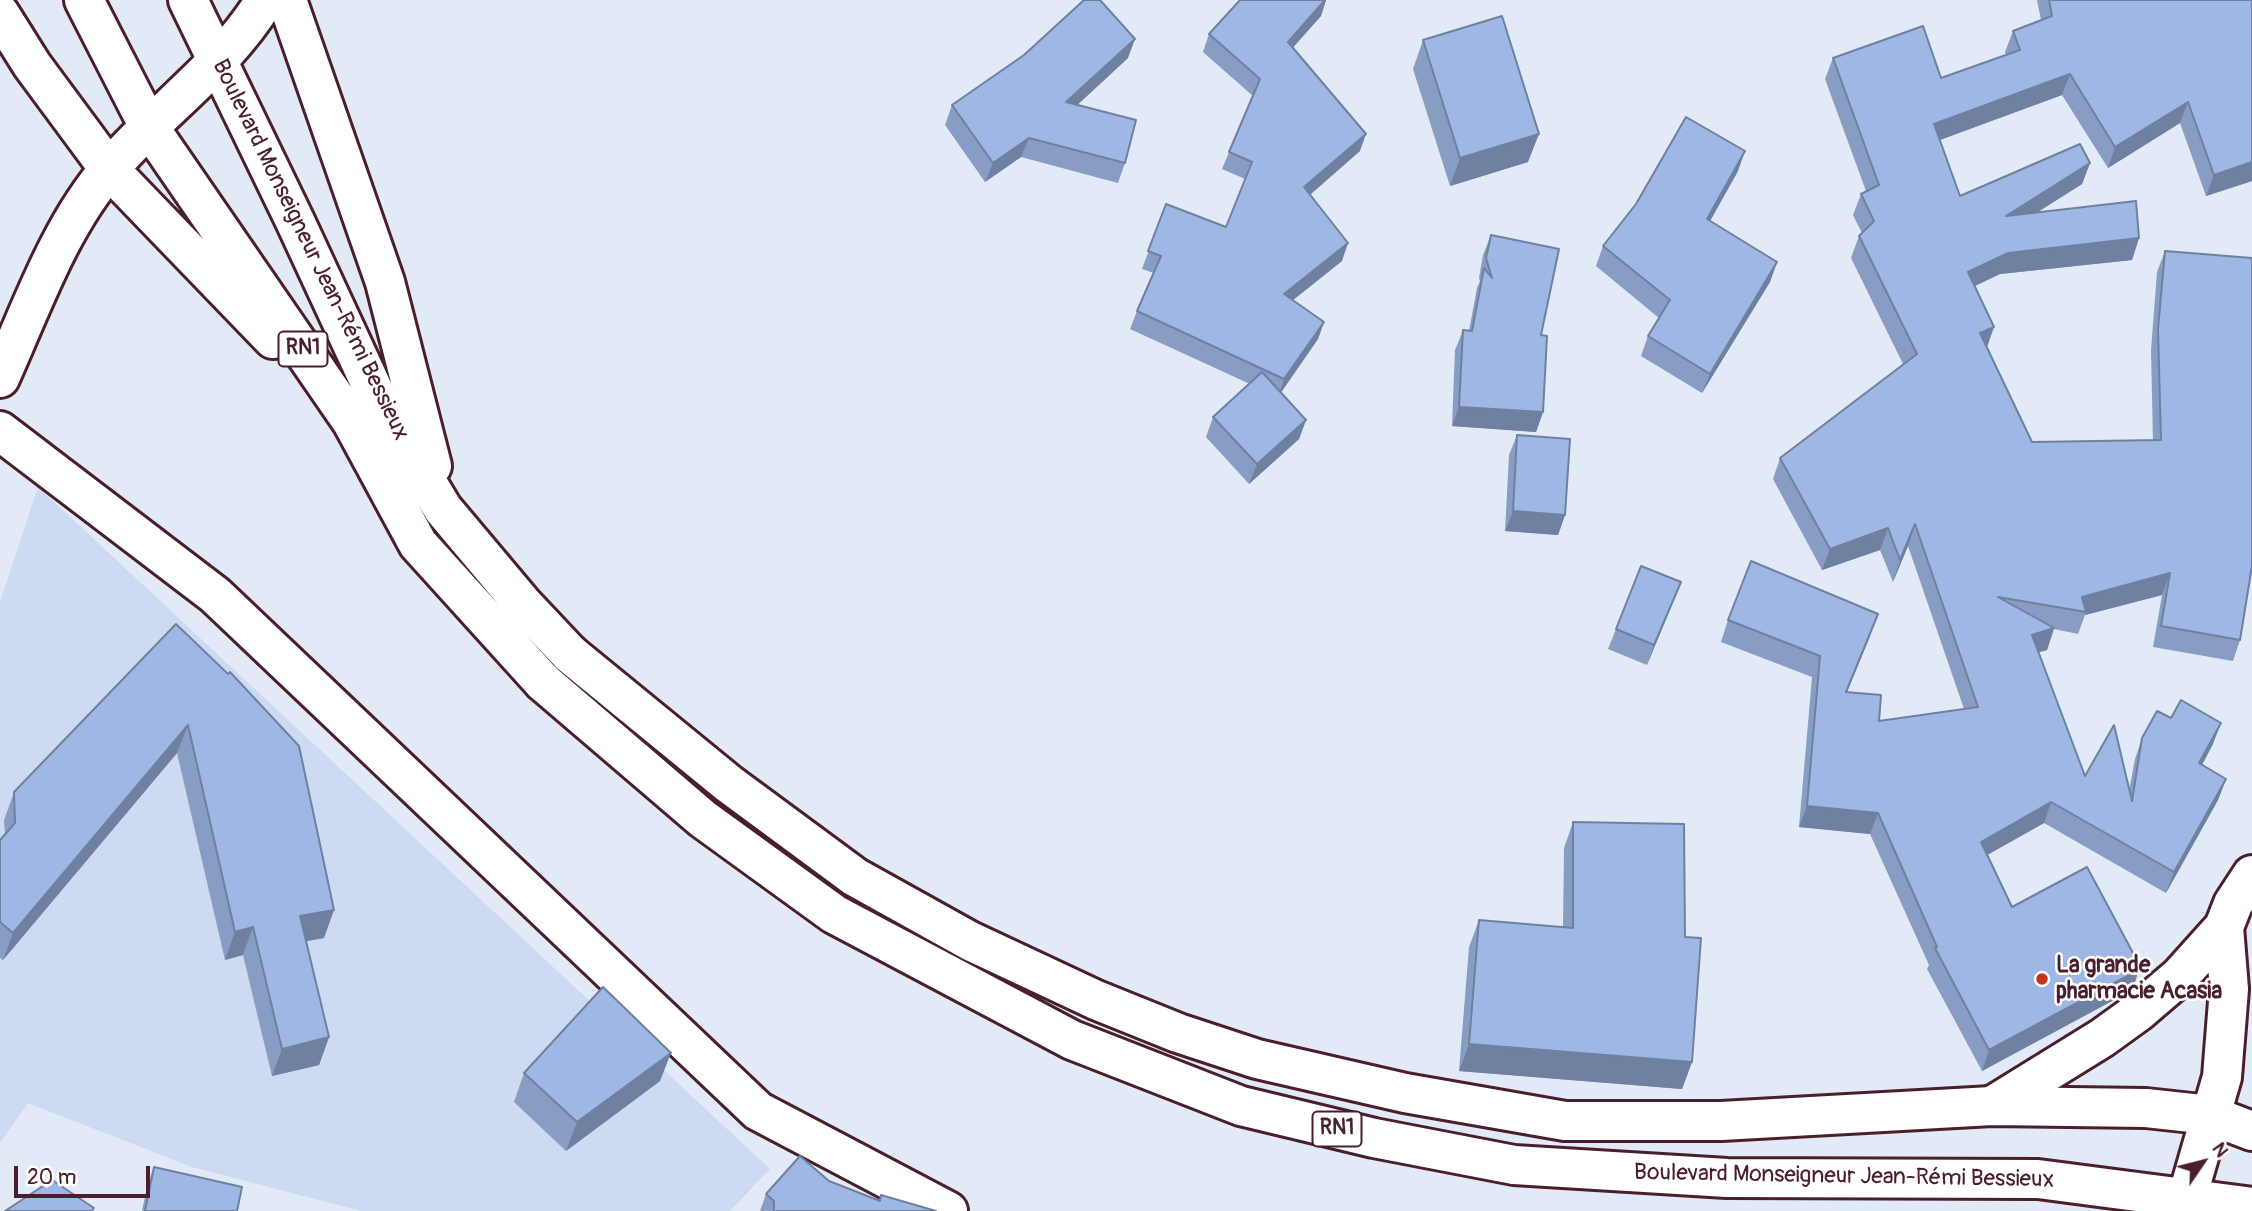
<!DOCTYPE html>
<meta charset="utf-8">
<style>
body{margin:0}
#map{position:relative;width:2252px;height:1211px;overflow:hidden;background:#e2e9f7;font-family:Pangolin,sans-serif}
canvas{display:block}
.north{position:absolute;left:2168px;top:1127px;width:70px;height:70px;-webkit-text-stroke:5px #fff;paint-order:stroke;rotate:55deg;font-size:19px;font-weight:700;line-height:28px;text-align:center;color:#4a1f2b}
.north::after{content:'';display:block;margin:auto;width:24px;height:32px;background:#4a1f2b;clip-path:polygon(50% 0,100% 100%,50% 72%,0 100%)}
.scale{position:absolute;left:14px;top:1166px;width:136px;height:32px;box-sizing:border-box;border:4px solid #4a1f2b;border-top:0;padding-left:9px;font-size:21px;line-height:24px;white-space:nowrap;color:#4a1f2b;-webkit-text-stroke:5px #fff;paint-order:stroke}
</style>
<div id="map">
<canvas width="2252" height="1211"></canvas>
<div class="north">N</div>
<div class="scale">20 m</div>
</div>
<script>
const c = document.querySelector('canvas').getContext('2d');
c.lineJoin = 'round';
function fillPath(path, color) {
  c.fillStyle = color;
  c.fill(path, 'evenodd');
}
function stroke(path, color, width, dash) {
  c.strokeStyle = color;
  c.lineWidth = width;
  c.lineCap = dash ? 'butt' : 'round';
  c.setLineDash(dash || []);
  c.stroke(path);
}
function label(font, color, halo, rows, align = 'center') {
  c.font = font + ' Pangolin,sans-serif';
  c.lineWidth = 5;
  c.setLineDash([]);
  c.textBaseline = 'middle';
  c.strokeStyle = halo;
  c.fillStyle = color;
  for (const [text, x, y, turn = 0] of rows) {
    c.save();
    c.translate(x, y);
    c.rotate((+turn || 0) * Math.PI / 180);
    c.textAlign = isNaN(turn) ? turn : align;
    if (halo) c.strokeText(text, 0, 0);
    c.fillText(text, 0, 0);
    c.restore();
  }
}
fillPath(new Path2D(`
 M38,487L770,1169L730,1211H361L192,1167L28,1103L0,1143V602Z`), '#cedaf1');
const street = new Path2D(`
 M0,431L215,595L758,1111L948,1211`);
const secondary = new Path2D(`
 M0,378C32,307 59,227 111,167C160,110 226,65 265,0
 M1992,1106L2102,1038L2138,1012L2180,976L2224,927L2233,904L2252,875
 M2187,1198L2222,1077L2229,989L2224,927`);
const primary = new Path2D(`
 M84,0L149,127L352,422L418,544L543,682
 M188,0L295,221L378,400L443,509L522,603L570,654
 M287,0L385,282L432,466
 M0,14L32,65L109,169L273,339`);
const highway = new Path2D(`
 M570,654L729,784L855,877L970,941L1096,1000L1178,1033L1257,1059L1405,1093L1565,1121H1721L1992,1106L2146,1108L2210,1115L2252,1131
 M543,682L703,819L834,914L1072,1040L1241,1106L1374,1138L1514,1165L1727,1178L2038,1179L2252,1207`);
stroke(street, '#4a1f2b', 44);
stroke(secondary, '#4a1f2b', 44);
stroke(primary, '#4a1f2b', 44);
stroke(highway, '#4a1f2b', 44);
stroke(street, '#fff', 38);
stroke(secondary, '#fff', 38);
stroke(primary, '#fff', 38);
stroke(highway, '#fff', 38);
fillPath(new Path2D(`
 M1240,0H1326L1321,16L1292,48L1360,151L1310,195L1342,261L1293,300L1324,322L1318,339L1281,392L1306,420L1299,439L1249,484L1206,437L1213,417L1250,384L1130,329L1137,311L1154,273L1142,269L1166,204L1226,227L1245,179L1222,169L1253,96L1203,52L1209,34Z
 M2037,0H2252V181L2206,196L2180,123L2108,168L2062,95L1940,140L1960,196L2090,163L2082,184L2038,212L2139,238L2132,260L2000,274L1975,286L1994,327L1987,348L2032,442L2153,441L2151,350L2157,272L2165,251L2240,640L2233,661L2153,647L2162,595L2085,615L2078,634L2054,629L2047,650L2039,652L2085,776L2129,791L2135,759L2142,738L2213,744L2202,765L2226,779L2218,800L2166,893L2044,823L1987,855L2012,907L2140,966L2133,988L2125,994L1982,1071L1927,969L1929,965L1870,834L1799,827L1812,677L1721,642L1728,620L1870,636L1847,692L1879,721L1964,709L1908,546L1893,582L1880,550L1822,570L1773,479L1780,458L1903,364L1851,258L1859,236L1862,233L1853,215L1861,194L1866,191L1825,79L1833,58L1941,78L2006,55L2005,52L2013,31L2041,20Z
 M1423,40L1528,162L1450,186L1413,69Z
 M1128,58L1077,105L1125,163L1118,183L1021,157L985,182L945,125L952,105Z
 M1738,171L1710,221L1777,262L1770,282L1702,393L1641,356L1648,336L1659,318L1596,266L1603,246Z
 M1491,235L1541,335L1543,412L1536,432L1452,426L1455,350L1463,330L1469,331L1477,288L1480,281L1479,278L1483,255Z
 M1517,435L1565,515L1558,535L1505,531L1509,455Z
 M1681,582L1647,665L1608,649L1616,629Z
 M176,624L324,938L306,941L329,1037L319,1065L272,1076L243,955L225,960L177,753L3,960L0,958V840L5,835L4,820L14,792Z
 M1573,822L1685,937L1692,1062L1682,1089L1459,1071L1469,947L1479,920L1563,927L1564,848Z
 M524,1073L660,1081L566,1151L514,1102Z
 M154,1167L237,1211H142L147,1187Z
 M829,1181L879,1201L936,1211H760L766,1194Z`), '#889dc4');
fillPath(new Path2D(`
 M1325,0H1326L1321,16L1282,60L1288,42Z
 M1135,39L1128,58L1059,122L1066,102Z
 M2070,74L2062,95L1926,145L1934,124Z
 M2188,102L2180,123L2108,168L2115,147Z
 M1366,134L1360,151L1298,205L1304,187Z
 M1539,134L1528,162L1450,186L1460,158Z
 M1029,138L1021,157L985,182L993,163Z
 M1745,151L1738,171L1700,239L1707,219Z
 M2252,162V181L2206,196L2214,175Z
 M2090,163L2082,184L1998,237L2006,216Z
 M2139,238L2132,260L2000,274L1960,293L1968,272L2008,253Z
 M1348,243L1342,261L1278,312L1284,294Z
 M1777,262L1770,282L1702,393L1710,374Z
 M1324,322L1318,339L1278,397L1284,379Z
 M1994,327L1986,348L1980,333Z
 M1459,407L1543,412L1536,432L1452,426Z
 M1306,420L1299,439L1249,484L1257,464Z
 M1513,511L1565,515L1558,535L1505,531Z
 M1915,524L1908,546L1893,582L1900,560Z
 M1888,528L1880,550L1822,570L1830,549Z
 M2170,573L2162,595L2085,615L2086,612L2082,597Z
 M1681,582L1673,602L1647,665L1654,645Z
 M1878,614L1870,636L1838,713L1846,692Z
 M2054,628L2047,650L2025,656L2032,635Z
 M2221,723L2213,744L2191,785L2199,763Z
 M188,725L177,753L3,960L13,933Z
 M2226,779L2218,800L2166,893L2174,872Z
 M2051,802L2044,823L1973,863L1981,842Z
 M1807,806L1878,813L1870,834L1799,827Z
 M334,910L324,938L290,944L300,916Z
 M253,927L243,955L225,960L235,932Z
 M2140,966L2133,988L2125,994L1982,1071L1989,1050Z
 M329,1037L319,1065L272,1076L282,1049Z
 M1469,1044L1692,1062L1682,1089L1459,1071Z
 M671,1053L660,1081L566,1151L577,1122Z`), '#6f80a0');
const building = new Path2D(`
 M1084,0H1100L1135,39L1066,102L1136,120L1125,163L1029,138L993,163L952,105L1024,55Z
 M1240,0H1325L1288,42L1366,134L1304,187L1348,243L1284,294L1324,322L1284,379L1137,311L1161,256L1148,251L1166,204L1226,227L1252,162L1229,152L1260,79L1209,34Z
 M2049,0H2252V162L2214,175L2188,102L2115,147L2070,74L1934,124L1960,196L2080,144L2090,163L2006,216L2136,201L2139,238L2008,253L1968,272L1994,327L1980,333L2032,442L2161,440L2158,329L2165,251L2252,258V566L2240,640L2161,626L2170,573L2082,597L2086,612L1998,597L2054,628L2032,635L2085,776L2114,725L2132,801L2142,738L2157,711L2171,718L2181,700L2221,723L2199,763L2226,779L2174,872L2051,802L1981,842L2012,907L2087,867L2140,966L2133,973L1989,1050L1935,948L1937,947L1878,813L1807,806L1820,656L1728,620L1751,561L1878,614L1846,692L1881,695L1879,721L1978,707L1915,524L1900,560L1888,528L1830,549L1780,458L1917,354L1859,236L1874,221L1861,194L1879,185L1833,58L1923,26L1941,78L2020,50L2013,31L2052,16Z
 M1502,16L1539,134L1460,158L1423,40Z
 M1686,117L1745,151L1707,219L1777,262L1710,374L1648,336L1670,300L1603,246L1636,204Z
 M1491,235L1559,249L1541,335L1547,336L1543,412L1459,407L1463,330L1472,331L1484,268L1492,278L1486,258Z
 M1262,372L1306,420L1257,464L1213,417Z
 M1517,435L1570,439L1565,515L1513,511Z
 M1641,566L1681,582L1654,645L1616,629Z
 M176,624L228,674L230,672L299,746L334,910L300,916L329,1037L282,1049L253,927L235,932L188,725L13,933L0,922V840L15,823L14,792Z
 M1573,822L1684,824L1685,937L1701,938L1692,1062L1469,1044L1479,920L1573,928Z
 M603,987L671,1053L577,1122L524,1073Z
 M800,1156L829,1181L880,1201L881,1195L936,1211H774V1201L766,1194Z
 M154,1167L242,1187L237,1211H145Z
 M52,1180L94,1208L92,1211H5Z`);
fillPath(building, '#9eb7e4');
stroke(building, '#6f80a0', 2);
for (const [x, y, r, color] of [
 [2042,979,7,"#c8321e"]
]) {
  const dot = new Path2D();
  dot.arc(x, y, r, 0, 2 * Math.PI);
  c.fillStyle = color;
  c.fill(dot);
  stroke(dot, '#fff', 2.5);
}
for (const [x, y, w] of [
 [303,349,49],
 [1337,1129,49]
]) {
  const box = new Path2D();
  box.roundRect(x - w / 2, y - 17.5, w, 35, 5);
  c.fillStyle = '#fff';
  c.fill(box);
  stroke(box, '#4a1f2b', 2);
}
label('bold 21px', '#4a1f2b', null, [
 ["RN1",303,349],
 ["RN1",1337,1129]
]);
label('23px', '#4a1f2b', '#fff', [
 ["Boulevard Monseigneur Jean-Rémi Bessieux",310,250,64],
 ["Boulevard Monseigneur Jean-Rémi Bessieux",1844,1177,1]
]);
label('bold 23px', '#4a1f2b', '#fff', [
 ["La grande",2056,966],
 ["pharmacie Acasia",2056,992]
], 'left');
</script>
